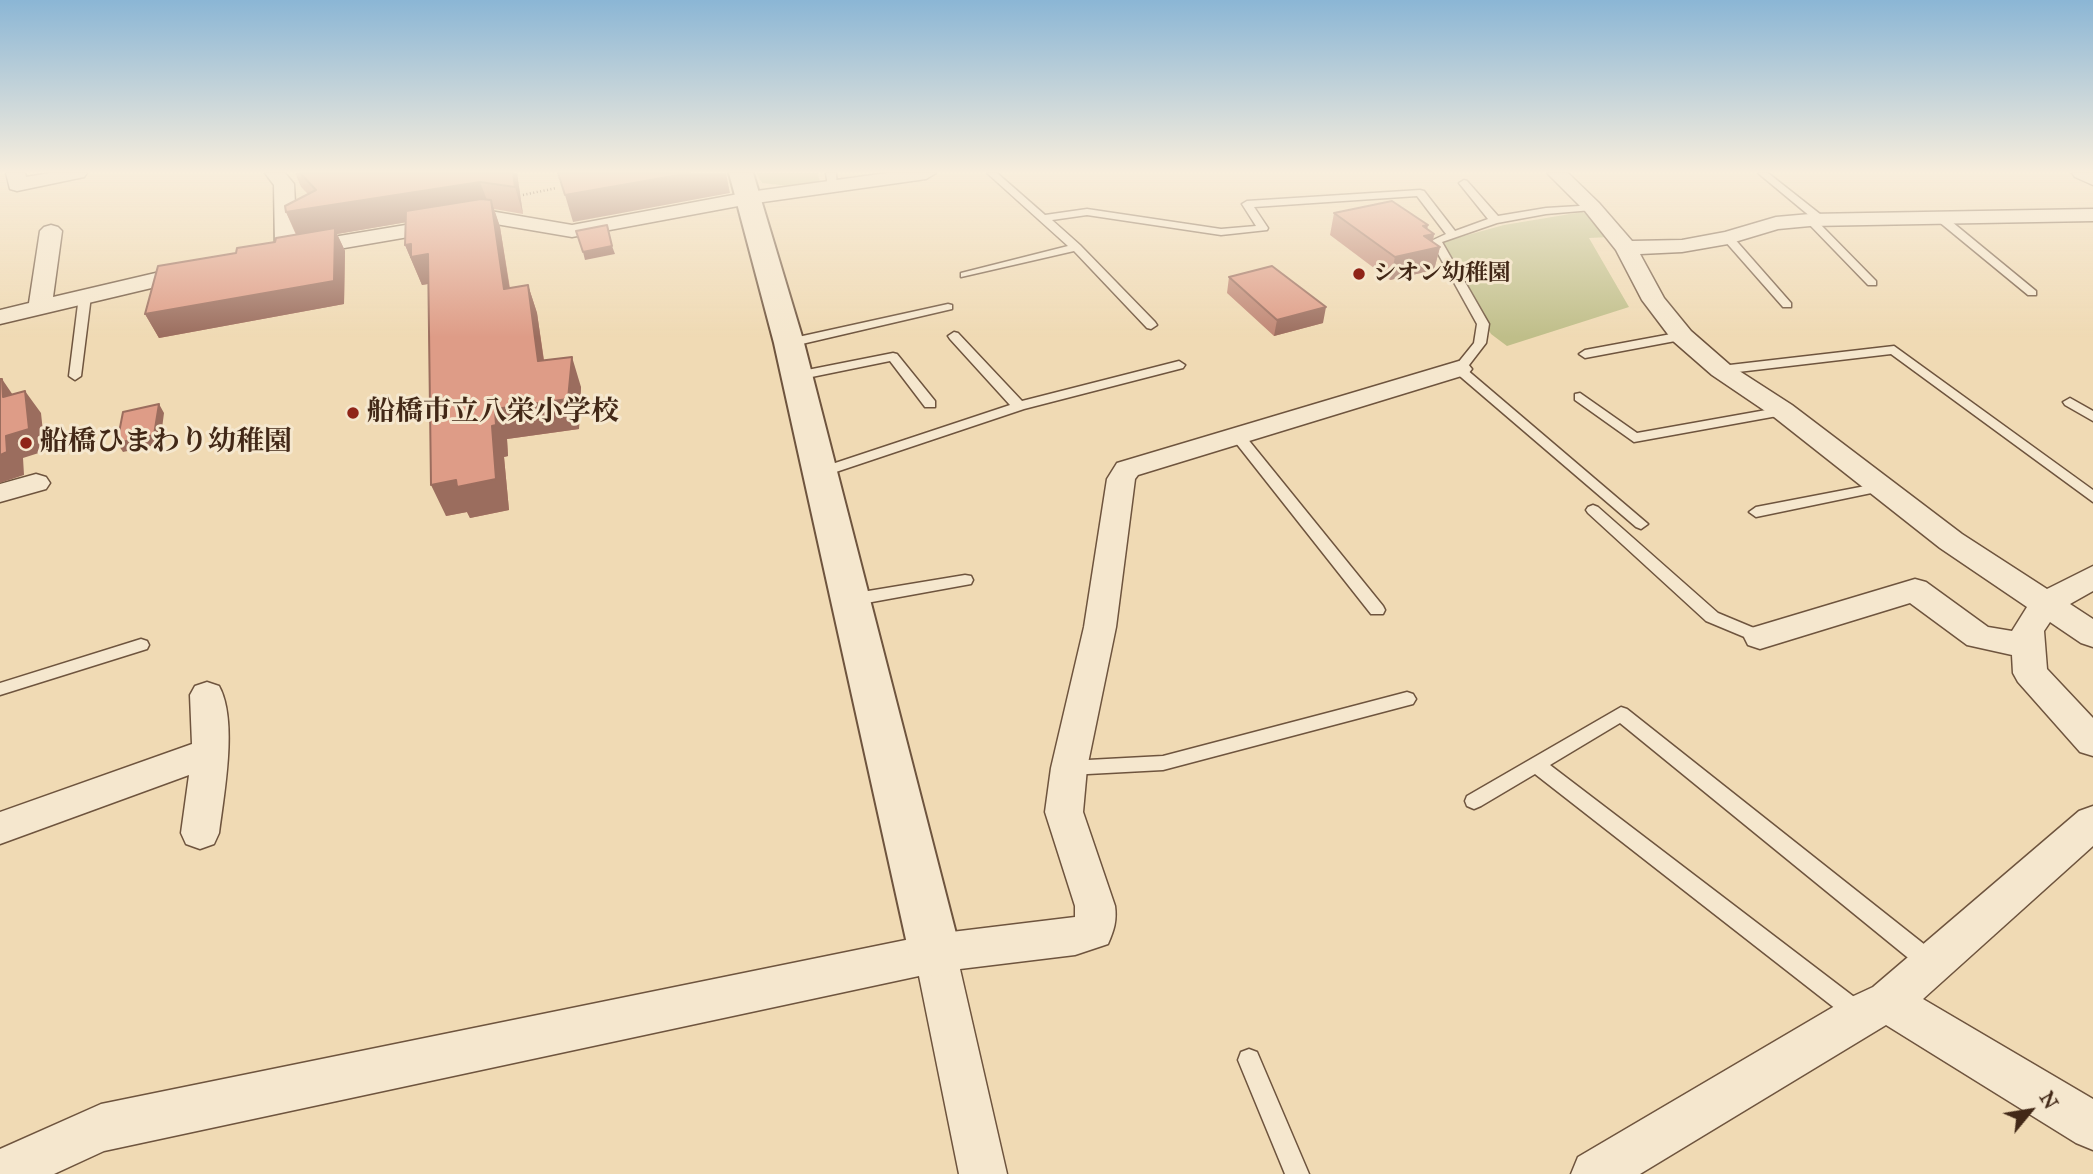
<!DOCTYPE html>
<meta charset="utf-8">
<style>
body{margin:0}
#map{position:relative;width:2093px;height:1174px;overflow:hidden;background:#f0dab4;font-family:"IM FELL Great Primer",serif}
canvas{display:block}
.north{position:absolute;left:1995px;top:1076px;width:70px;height:70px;-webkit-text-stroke:5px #f5e7ce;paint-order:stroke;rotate:60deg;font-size:19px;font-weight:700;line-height:28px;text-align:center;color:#422817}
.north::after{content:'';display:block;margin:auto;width:24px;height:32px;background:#422817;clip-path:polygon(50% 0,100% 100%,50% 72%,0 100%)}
</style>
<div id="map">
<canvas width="2093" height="1174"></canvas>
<div class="north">N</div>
</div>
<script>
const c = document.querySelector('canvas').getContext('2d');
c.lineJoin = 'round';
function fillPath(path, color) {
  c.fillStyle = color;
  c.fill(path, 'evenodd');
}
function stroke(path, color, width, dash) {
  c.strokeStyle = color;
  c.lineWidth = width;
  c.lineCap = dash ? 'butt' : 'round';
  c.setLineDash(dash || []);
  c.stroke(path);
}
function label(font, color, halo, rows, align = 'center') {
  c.font = font + ' "IM FELL Great Primer","Noto Serif JP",serif';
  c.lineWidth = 6;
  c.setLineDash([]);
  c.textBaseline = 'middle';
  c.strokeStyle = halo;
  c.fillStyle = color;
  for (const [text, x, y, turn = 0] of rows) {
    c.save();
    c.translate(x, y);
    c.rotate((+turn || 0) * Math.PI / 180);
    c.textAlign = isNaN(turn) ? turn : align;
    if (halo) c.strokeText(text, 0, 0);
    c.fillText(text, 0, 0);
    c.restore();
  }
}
fillPath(new Path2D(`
 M756,173H818L820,183L789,186L762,183Z
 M1582,212L1593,216L1610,237L1589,238L1629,307L1507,346L1491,334L1442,242L1504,225Z`), '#bfbe89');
const service = new Path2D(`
 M826,173H836L837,189L828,187Z
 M987,173H997L1045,215L1087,209L1221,229L1256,226L1242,204L1247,201L1420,190L1424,191L1455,231L1488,219L1459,183L1464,180L1467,181L1498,216L1546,208L1596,205V209L1592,210L1546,214L1497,223L1442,242L1489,324L1486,343L1466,369L1648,524L1641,529L1636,527L1455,372L1453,369L1474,343L1477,324L1431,241L1446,234L1417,196L1254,207L1268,228L1267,230L1221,235L1087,215L1052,220L1080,245L1155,322L1157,325L1151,329L1147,328L1074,251L961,277V273L1068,246Z
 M1758,173H1768L1825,218V222H1818L1876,281V285H1868L1805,220L1811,217Z
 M1938,217H1946L2036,291V295H2028L1938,221Z
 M1724,236H1732L1791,303V307H1783L1724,240Z
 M85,293L91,296L81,376L75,380L69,376L79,296Z
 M948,304L952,305V309L789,347L783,343L789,339Z
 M954,332L958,333L1022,401L1179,361L1185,365L1183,368L1024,409L824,476H814L812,473L814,470L1010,405L950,339L948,336Z
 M1682,332L1688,336L1686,339L1585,358L1579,354L1585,350Z
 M1894,346L2093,490V502L1891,354L1721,374L1715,370L1721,366Z
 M893,353L897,354L935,401V407H925L890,361L797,380L791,376L797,372Z
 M1580,393L1637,433L1783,407L1790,411L1783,415L1634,442L1575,400V394Z
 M2070,398L2093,411V421L2065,405L2063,402Z
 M1237,431L1242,432L1383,606L1385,610L1383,614H1371L1232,438L1230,435L1232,432Z
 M1881,483L1888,487L1886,490L1756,517L1749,512L1756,507Z
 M1593,505L1598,507L1718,613L1766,633L1768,637L1766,641H1754L1706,621L1588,513L1586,510L1588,507Z
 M965,575L971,576L973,580L971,584L850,606L842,600L850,594Z
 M141,639L147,641L149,645L147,649L0,695V683Z
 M1407,692L1413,694L1416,699L1413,704L1163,770L1069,775L1062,773L1060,768L1062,763L1069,761L1163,756Z
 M1621,707L1627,709L1939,956L1942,963L1939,970L1931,973L1923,970L1620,723L1550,765L1866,1006L1869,1013L1866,1020L1858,1023L1850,1020L1535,774L1481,806L1474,809L1467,806L1465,801L1467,796Z
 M1249,1049L1257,1052L1309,1174H1285L1238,1060L1241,1052Z`);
const minor = new Path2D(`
 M6,173H25L26,177L50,173H87L84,177L17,191L10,189Z
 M265,173H285L294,184L297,243L490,211L572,225L749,192L887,173H936L926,179L749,204L572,237L490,223L286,258L278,256L275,251L274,185Z
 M1547,173H1568L1599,203L1632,241L1682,240L1725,232L1776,217L1810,214L2093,209V221L1810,226L1778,229L1728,244L1682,252L1640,254L1664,298L1691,331L1730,365L1792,405L1962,534L2047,589L2093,566V591L2070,604L2093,619V647L2081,643L2050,622L2044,631L2047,669L2093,718V756L2080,752L2018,682L2013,673L2012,655L1967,645L1910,603L1760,649L1748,645L1744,637L1748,629L1915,579L1926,582L1988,627L2012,631L2027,607L1940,548L1774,417L1712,375L1673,341L1642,300L1616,250L1585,211Z
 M2072,173H2093V185L2075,177Z
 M51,225L58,227L62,231L53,297L194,264L202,266L205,271L202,276L0,324V310L29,303L40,231L44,227Z
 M1459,361L1468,364L1472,369L1468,374L1138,475L1135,479L1116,627L1087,768L1083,812L1115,906C1117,921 1114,930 1108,944L1075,955L960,969L1007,1174H959L919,976L104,1151L54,1174H0V1149L101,1104L935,934L1075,917V906L1045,812L1051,768L1084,627L1107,479L1117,463Z
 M36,474L46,477L50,483L46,489L0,502V484Z
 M207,682L219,686C238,720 224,794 219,833L214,844L200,849L186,844L181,833L189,775L0,844V812L192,744L190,695L195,686Z
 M2093,806V846L1923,999L2093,1099V1150L2076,1143L1886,1025L1640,1174H1571L1578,1157L1845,1000L1873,987L2079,811Z`);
const tertiary = new Path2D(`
 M729,173H753L804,343L961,953L953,970L935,977L917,970L909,953L774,343Z`);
stroke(service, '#6e543e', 3);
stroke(minor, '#6e543e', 3);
stroke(tertiary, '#6e543e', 4);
stroke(new Path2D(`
 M523,195L556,188`), '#422817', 2.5, [1, 2.5]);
fillPath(service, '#f5e7ce');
fillPath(minor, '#f5e7ce');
fillPath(tertiary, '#f5e7ce');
fillPath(new Path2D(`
 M295,173H517L523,214L494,209L500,227L510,288L528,285L537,313L544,360L581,387L579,429L507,439L508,456L504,457L509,510L470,518L467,512L446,516L428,284L422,285L405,245L406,222L337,234L345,251L344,304L159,338L145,314L236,253L296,235L286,212L308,194L301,187Z
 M1334,213L1434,234L1433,242L1440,247L1434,270L1390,280L1330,235Z
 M1229,277L1323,323L1274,336L1227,293Z`), '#bf8674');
fillPath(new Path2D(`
 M513,173H517L523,214L515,187Z
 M690,173H726L730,193L573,222L565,195Z
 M480,182L490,208L337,234L345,251L344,304L159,338L145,314L299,240L286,212Z
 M491,200L500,227L514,317L504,289Z
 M1428,225L1426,236L1434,234L1431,249L1440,247L1434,270L1390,280L1395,257L1423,226Z
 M411,244L428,254L439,282L422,285L405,245Z
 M612,246L615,254L585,260L583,252Z
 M528,285L537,313L548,390L538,361Z
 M1326,307L1323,323L1274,336L1277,320Z
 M572,357L581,387L579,429L507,439L508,456L504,457L509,510L470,518L467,512L446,516L431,485L492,426L495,409Z
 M2,379L17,401L3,397Z
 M25,391L41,413L45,451L23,458L24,475L0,483V455L6,436Z
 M159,404L164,413L160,444L123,452L117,443Z`), '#9b6d5e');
const building = new Path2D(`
 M300,173H513L515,187L480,182L286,212L285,206L316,190Z
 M558,173H690L565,195Z
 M481,199L491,200L504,289L528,285L538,361L572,357L568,399L495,409L496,425L492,426L496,479L457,487L456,480L431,485L428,254L411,257V244L405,245L406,211Z
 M1392,201L1428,225L1423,226L1434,234L1424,236L1440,247L1395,257L1334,213Z
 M607,225L612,246L583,252L576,231Z
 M335,228L334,281L145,314L158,266L236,253L237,248L275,242L276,238Z
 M1272,266L1326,307L1277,320L1229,277Z
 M0,379H2L3,397L25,391L29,429L6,436L7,452L0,455Z
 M159,404L154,435L117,443L123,412Z`);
fillPath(building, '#de9c87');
stroke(building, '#9b6d5e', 2);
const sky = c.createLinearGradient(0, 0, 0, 337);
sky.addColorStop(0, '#8bb6d5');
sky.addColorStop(0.51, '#f8eedd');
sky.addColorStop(1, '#f8eedd00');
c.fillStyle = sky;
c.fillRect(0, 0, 2093, 337);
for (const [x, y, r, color] of [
 [1359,274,7,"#8f2418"],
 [353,413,7,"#8f2418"],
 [26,443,7,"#8f2418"]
]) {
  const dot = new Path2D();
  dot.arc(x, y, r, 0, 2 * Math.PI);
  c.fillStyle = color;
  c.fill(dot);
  stroke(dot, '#f5e7ce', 2.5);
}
label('bold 23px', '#422817', '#f5e7ce', [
 ["シオン幼稚園",1373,274]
], 'left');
label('bold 28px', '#422817', '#f5e7ce', [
 ["船橋市立八栄小学校",367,413],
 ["船橋ひまわり幼稚園",40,443]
], 'left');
</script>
